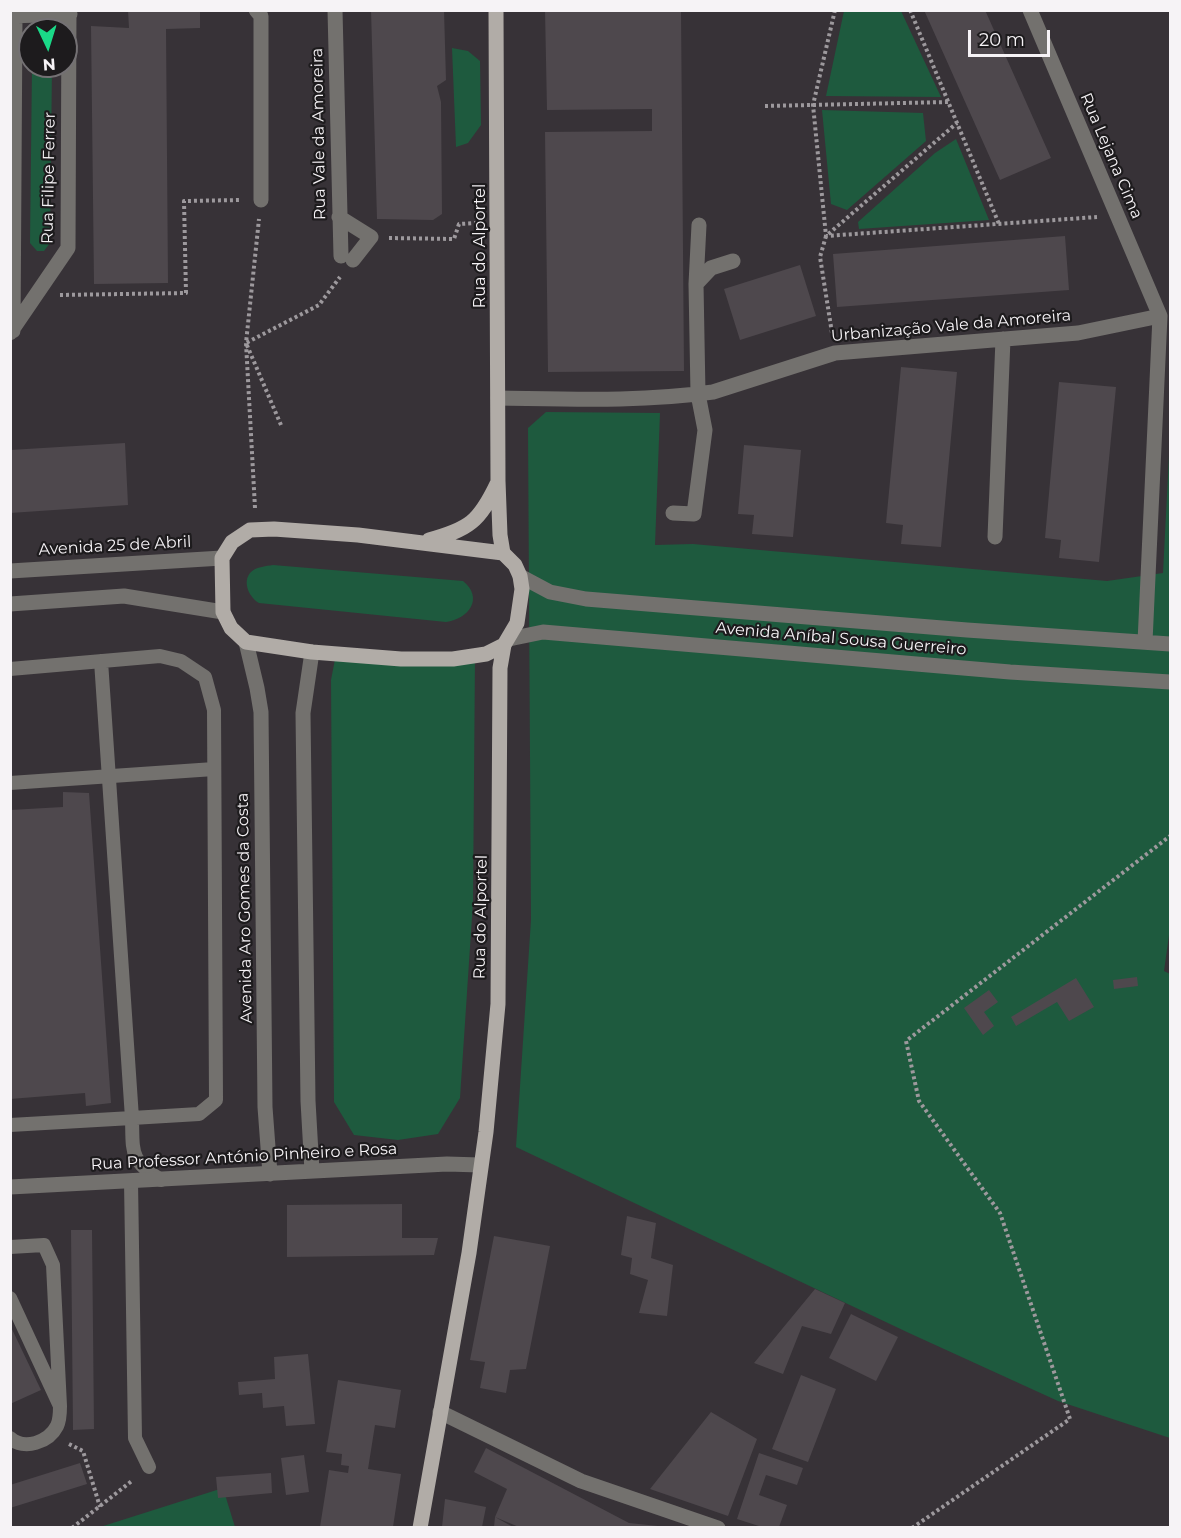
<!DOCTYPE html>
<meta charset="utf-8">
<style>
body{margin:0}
#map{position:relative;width:1181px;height:1538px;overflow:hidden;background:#373237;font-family:Montserrat,sans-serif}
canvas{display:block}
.frame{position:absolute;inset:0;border:12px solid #f6f3f6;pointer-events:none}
.north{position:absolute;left:18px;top:18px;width:60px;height:60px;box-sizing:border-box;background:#1d1b1d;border:2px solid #747174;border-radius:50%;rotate:176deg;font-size:16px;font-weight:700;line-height:24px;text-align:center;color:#f6f3f6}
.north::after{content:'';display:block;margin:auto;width:21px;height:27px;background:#1ad988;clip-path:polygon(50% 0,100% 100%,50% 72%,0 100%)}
.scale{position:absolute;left:968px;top:30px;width:82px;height:27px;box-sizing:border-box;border:3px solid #f6f3f6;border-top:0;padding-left:8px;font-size:18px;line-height:21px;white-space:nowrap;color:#f6f3f6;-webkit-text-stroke:4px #1d1b1d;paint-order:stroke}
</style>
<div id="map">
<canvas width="1181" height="1538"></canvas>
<div class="frame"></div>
<div class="north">N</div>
<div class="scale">20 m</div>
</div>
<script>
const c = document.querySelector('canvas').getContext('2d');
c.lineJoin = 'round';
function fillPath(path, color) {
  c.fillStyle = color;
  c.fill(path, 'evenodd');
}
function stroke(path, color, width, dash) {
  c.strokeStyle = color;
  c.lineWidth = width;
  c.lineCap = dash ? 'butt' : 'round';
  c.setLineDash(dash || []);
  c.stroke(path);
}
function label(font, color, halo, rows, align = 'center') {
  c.font = font + ' Montserrat,sans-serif';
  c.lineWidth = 4.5;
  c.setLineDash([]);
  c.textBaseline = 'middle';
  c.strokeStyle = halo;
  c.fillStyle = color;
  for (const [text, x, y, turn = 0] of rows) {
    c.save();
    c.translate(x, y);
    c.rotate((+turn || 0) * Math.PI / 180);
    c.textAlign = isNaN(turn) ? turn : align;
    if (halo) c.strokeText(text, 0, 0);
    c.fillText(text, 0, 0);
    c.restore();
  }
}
fillPath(new Path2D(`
 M901,11L941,97L826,96L844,11Z
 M452,48L468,51L480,61L481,125L468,143L456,147Z
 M32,66H52L50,243L44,251H37L30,243Z
 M822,110L923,113L926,141L847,210L831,204Z
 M956,139L989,220L859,229L858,222L935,153Z
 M546,412L660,413L655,545L693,544L1107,581L1163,573L1170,436V928L1164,971L1170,974V1438L1058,1401L909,1333L516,1147L531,920L528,428Z
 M273,565L463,581C484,598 469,619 446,622L259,603C250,598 242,583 250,573C255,567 266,566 273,565Z
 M336,654L475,656L473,902L460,1098L438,1134L398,1140L354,1135L334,1102L331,680Z
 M223,1488L235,1527L97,1528Z`), '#1e5a3e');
fillPath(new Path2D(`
 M128,10H200V28L166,29L168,283L94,284L91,26L129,28Z
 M371,10H444L446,80L437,86L441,102L442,214L433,220L377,219Z
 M545,10H681L684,371L548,372L545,132L652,131V109L547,110Z
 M924,10H985L1051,158L1000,180Z
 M1065,236L1069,290L837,307L833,254Z
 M800,265L816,316L740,340L724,289Z
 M901,367L957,372L941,547L901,544L903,525L886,523Z
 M1059,382L1116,387L1099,562L1059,558L1061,540L1045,538Z
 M125,443L128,505L10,513V450Z
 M744,445L801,450L793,537L752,534L754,515L738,514Z
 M63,792L89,793L111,1103L86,1106L85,1093L10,1099V810L63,807Z
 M1137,977L1138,986L1114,989L1113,980Z
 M1076,978L1094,1007L1069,1021L1057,1002L1016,1026L1011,1017Z
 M989,990L998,1002L984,1012L994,1026L983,1035L964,1008Z
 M402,1204V1238H438L434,1255L287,1257V1205Z
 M627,1216L656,1223L651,1258L673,1265L667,1316L639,1313L648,1280L630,1274L632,1258L621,1255Z
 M71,1230H92L94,1429L73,1430Z
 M494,1236L550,1246L526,1369L510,1370L506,1393L480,1388L485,1362L470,1360Z
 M815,1289L845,1303L831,1334L802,1326L783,1374L754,1363Z
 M851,1314L898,1337L876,1381L829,1358Z
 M10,1325L41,1390L10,1404Z
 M308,1354L315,1424L286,1426L284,1406L263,1408L262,1393L239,1395L238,1382L275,1379L274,1357Z
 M801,1375L836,1389L808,1462L772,1449Z
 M338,1380L401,1390L395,1428L375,1425L368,1469L401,1474L393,1527H320L329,1470L348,1473L349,1466L341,1465L342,1454L326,1452Z
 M711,1412L757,1439L728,1516L650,1489Z
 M486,1448L629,1523L658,1526V1527H519L495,1517L513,1527H494L495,1517L507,1489L474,1472Z
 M759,1453L803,1468L797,1485L766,1475L759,1495L787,1505L779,1527H762L737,1519Z
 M304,1455L309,1492L286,1495L281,1458Z
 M80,1463L87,1484L10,1508V1485Z
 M271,1473L272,1493L218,1498L216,1477Z
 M445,1499L486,1507L482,1527H442Z`), '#4e484d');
stroke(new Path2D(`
 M835,10L813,105L826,236L1097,217
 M910,10L999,224
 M765,106L948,102
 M389,238L454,239L459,224L476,223
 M60,295L186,293L184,201L240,200
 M832,333L820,257L826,236L957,123
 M281,425L246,343L319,305L340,277
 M255,508L246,343L259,219
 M69,1444L83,1451L100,1507
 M72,1528L133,1480
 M912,1528L1070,1419L1000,1213L919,1101L906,1041L1170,836`), '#9d999d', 4, [3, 3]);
stroke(new Path2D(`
 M10,669L160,656L181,661L205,677L214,710L216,1100L199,1114L132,1118C133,1152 129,1160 161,1180
 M10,783L214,769
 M10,1125L132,1118L101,661
 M131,1181L135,1438L149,1467
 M10,1247L44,1245L53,1265L60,1406
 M10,1298L60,1406C60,1412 60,1420 57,1426C49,1442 24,1451 10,1438`), '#73716e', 14);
stroke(new Path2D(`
 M256,10L261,16V200
 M335,10L341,256
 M1030,10L1160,316L1145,642
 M10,16L70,14
 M339,217L371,237L353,260
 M696,284L711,268L733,261
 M13,331L15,16
 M10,333L68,248L69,10
 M498,398C570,399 642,402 713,392L835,353L1078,333L1160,316
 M673,513L694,514L705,430L698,394L696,284L699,225
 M995,537L1003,339
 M10,571L222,558
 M520,576L550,592L586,599L967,630L1170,644
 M10,604L124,596L223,612
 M509,639L543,632L1010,672L1170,682
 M246,642L257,688L261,712L265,1107L270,1174
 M312,652L303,713L308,1101L312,1171
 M10,1187L447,1164L480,1165
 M440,1412L581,1481L718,1528`), '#73716e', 15);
stroke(new Path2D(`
 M496,10L498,481L500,535L503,553
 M274,529L358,535L503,553L515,565L520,576L522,589L517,623L504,645L486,654L453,659H401L312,652L246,642L231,628L223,612L222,558L232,542L250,530Z
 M429,540C469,529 479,522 497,484
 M420,1528L469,1253L486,1132L498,1004L500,668L504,645`), '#b1aca7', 15);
label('16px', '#f6f3f6', '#1d1b1d', [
 ["Rua Vale da Amoreira",319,134,-91],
 ["Rua Lejana Cima",1111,156,67],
 ["Rua Filipe Ferrer",49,178,-89],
 ["Rua do Alportel",480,246,-90],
 ["Urbanização Vale da Amoreira",951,326,-5],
 ["Avenida 25 de Abril",115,546,-3],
 ["Avenida Aníbal Sousa Guerreiro",841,639,5],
 ["Avenida Aro Gomes da Costa",245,908,-91],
 ["Rua do Alportel",481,917,-89],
 ["Rua Professor António Pinheiro e Rosa",244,1157,-3]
]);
</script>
